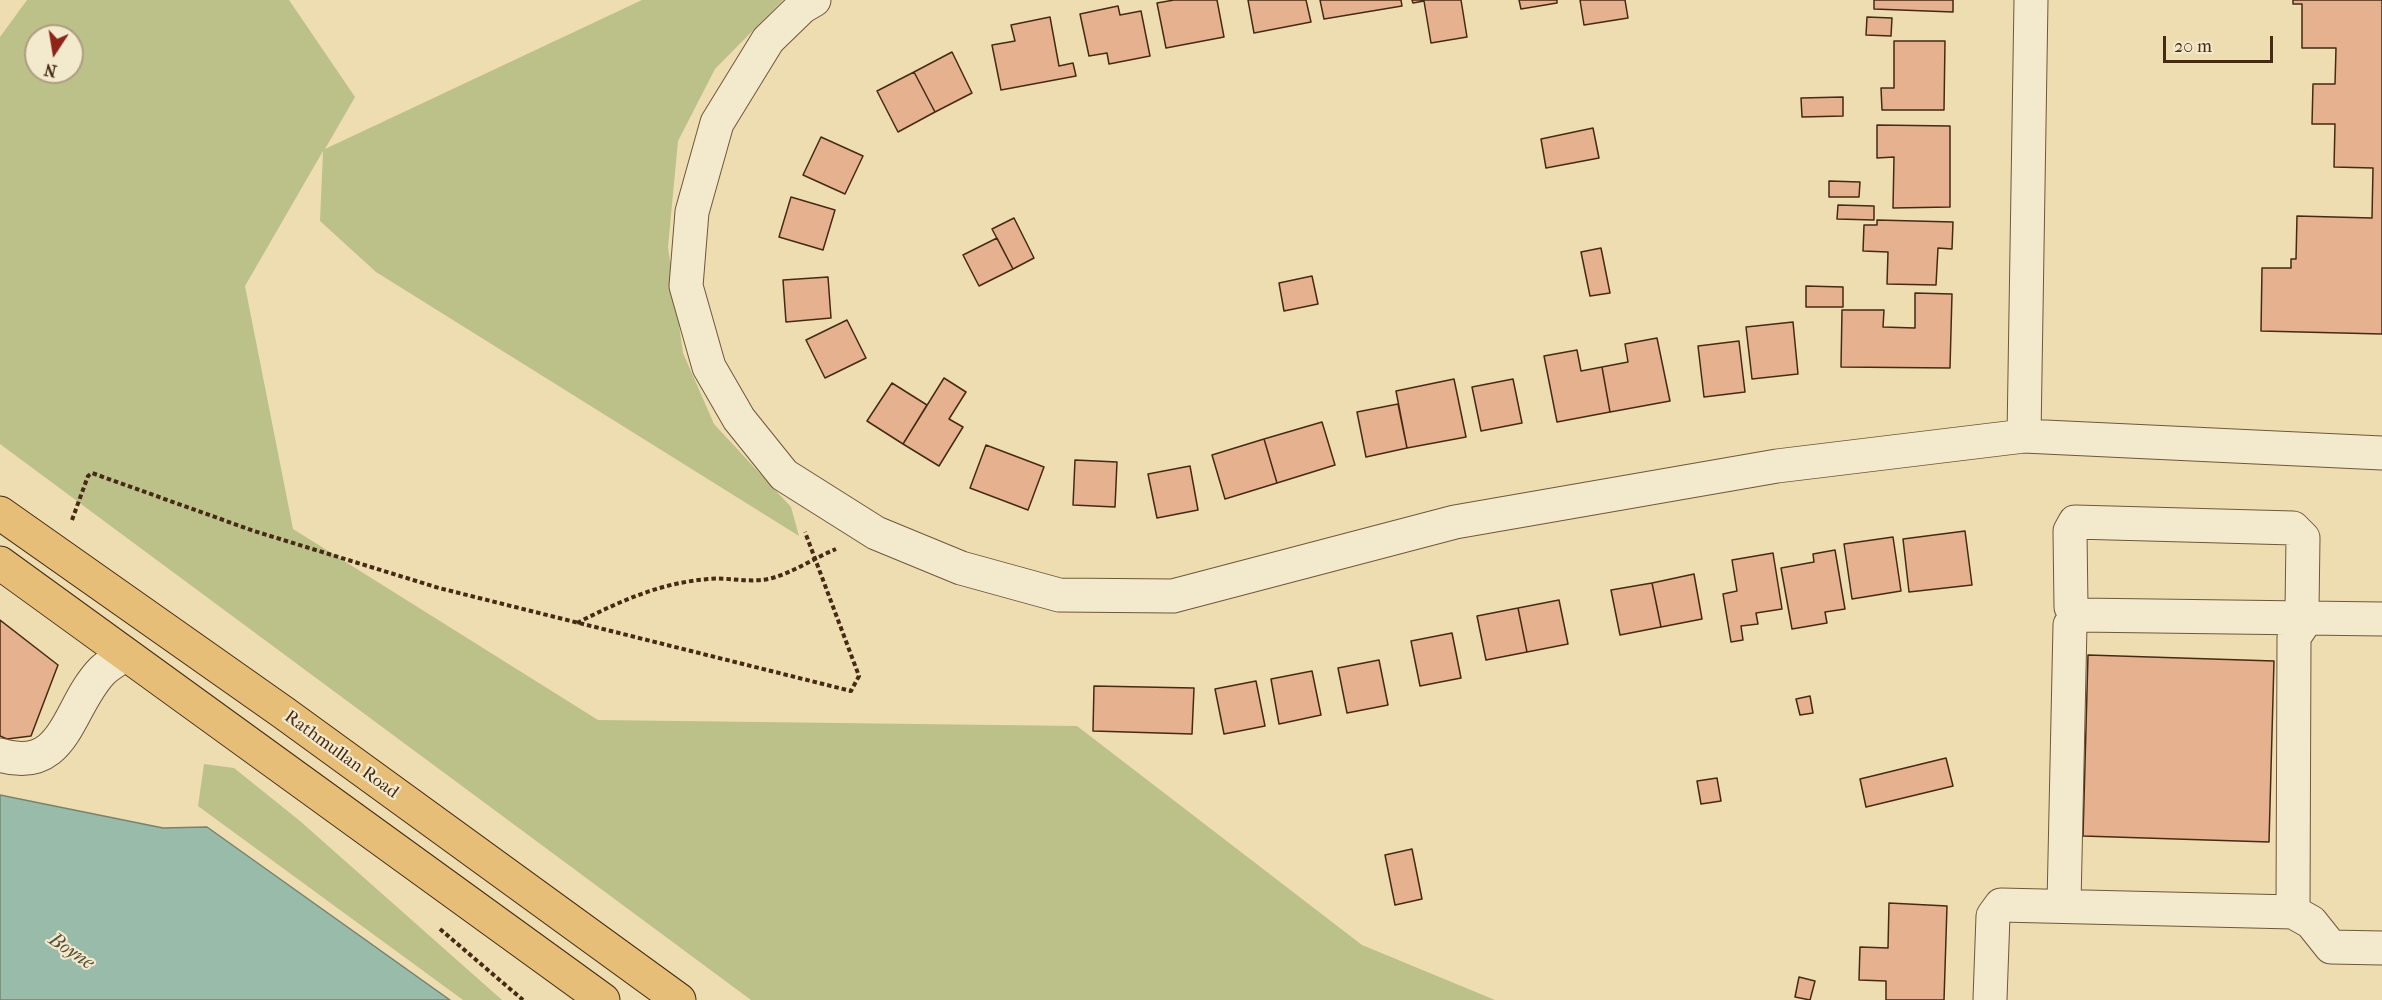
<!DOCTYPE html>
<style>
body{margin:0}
#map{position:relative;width:2382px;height:1000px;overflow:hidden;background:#edddb1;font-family:"IM FELL French Canon",serif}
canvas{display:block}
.north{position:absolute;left:24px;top:24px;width:60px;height:60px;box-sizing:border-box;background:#f3e9cc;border:2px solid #ae9d82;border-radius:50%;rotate:192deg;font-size:16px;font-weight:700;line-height:24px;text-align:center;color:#462a14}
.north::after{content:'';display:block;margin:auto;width:21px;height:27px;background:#8f2418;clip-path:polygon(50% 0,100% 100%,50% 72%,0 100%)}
.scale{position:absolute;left:2163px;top:36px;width:110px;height:27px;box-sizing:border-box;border:3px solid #462a14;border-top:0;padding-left:8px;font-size:18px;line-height:21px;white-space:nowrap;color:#462a14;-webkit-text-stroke:4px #f3e9cc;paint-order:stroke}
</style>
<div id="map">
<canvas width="2382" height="1000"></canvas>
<div class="north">N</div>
<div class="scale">20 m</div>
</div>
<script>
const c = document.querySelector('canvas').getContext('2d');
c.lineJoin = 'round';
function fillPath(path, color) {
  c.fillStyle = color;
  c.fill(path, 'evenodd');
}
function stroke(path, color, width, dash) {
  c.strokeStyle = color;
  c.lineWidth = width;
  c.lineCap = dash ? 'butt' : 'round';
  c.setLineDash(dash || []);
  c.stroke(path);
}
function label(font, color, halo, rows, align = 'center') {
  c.font = font + ' "IM FELL French Canon",serif';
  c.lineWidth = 4.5;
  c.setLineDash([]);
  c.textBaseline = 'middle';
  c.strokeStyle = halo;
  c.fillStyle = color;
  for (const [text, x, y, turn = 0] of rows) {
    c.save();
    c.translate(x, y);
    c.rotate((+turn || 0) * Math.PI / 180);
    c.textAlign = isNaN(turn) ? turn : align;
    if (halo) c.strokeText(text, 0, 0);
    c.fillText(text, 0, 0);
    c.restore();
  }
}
fillPath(new Path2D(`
 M27,0H289L355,97L325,149L642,0H783L715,69L678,141L668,247L683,353L714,424L791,507L799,536L376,272L320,221L323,151L245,286L293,529L598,720L1077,726L1362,945L1495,1000H751L0,444V37ZM36,36H72V72H36Z
 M204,764L234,768L300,821L502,1000H463L198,806Z`), '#bcc089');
const water = new Path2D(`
 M0,795L163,828L207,827L450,1000H0Z`);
fillPath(water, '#99bcaa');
stroke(water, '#78826e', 1.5);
const building = new Path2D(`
 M1174,0H1217L1224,37L1166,48L1157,3Z
 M1248,0H1306L1311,22L1254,33Z
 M1320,0H1401L1402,6L1324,19Z
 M1412,0H1461L1467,37L1431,43L1424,1L1413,3Z
 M1519,0H1557V3L1521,9Z
 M1580,0H1625L1628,18L1584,25Z
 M1874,0H1953V12L1874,9Z
 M2293,0H2382V334L2261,331L2262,268H2291V259H2296L2297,216L2372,218L2373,168L2334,167L2335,124H2312L2313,84H2335L2336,48H2302V4H2293Z
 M1118,6L1120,15L1141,11L1150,56L1109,64L1107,53L1089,56L1080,14Z
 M1050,17L1059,66L1073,63L1076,76L1001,90L992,45L1015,41L1011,25Z
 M1867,17L1892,18L1891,36L1866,35Z
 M1894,41H1945L1944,110H1882L1881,88H1894Z
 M952,52L972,93L935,112L914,72Z
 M914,72L935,112L898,132L877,91Z
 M1843,97V116L1802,117L1801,98Z
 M1877,125L1950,126V207L1893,208L1894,157L1877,158Z
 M1593,128L1599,158L1546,168L1541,139Z
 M821,137L863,156L845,194L803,175Z
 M1829,181L1860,182L1859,197H1829Z
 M791,197L835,210L823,250L779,237Z
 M1838,205L1874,206V220L1837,219Z
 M1014,218L1034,258L1013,269L992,229Z
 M1877,220L1953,222L1952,249L1938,248L1936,285L1887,284L1888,252L1863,251L1864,225H1877Z
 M997,238L1013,269L979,286L963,255Z
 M1601,248L1610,293L1590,296L1581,252Z
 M1312,276L1318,304L1284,311L1279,283Z
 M828,277L831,318L786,322L783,280Z
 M1806,286L1843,287V307H1806Z
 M1915,293L1952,294L1950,368L1841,367L1842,310H1884L1883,327L1915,328Z
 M847,320L866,358L825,378L806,340Z
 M1793,322L1798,374L1752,379L1746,327Z
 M1657,338L1670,401L1610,412L1602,367L1628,362L1625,344Z
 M1739,341L1745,392L1704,397L1698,346Z
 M1577,350L1581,371L1602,367L1610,412L1557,422L1544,356Z
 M944,378L966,392L949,419L963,427L939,466L903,444Z
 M1454,379L1466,437L1407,448L1396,391Z
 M1513,379L1522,423L1481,431L1472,387Z
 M892,383L927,405L903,444L867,421Z
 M1398,404L1407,448L1366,457L1357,412Z
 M1322,422L1335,465L1277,483L1264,439Z
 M1264,439L1277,483L1225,499L1212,455Z
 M986,445L1044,467L1028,510L970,488Z
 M1075,460L1117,462L1115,507L1073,505Z
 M1190,466L1198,510L1157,518L1148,474Z
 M1965,531L1972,585L1909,592L1903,539Z
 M1893,537L1901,591L1852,599L1844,544Z
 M1835,550L1845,609L1825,612L1827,623L1792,629L1781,568L1814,562L1813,554Z
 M1773,553L1782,609L1756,613L1758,624L1741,626L1743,640L1731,642L1723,594L1737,591L1732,560Z
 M1694,574L1702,619L1661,627L1652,583Z
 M1652,583L1661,627L1620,635L1611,590Z
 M1559,600L1568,644L1527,652L1518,608Z
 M1518,608L1527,652L1486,660L1477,616Z
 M0,620L58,665L31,736L7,739L0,736Z
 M1452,633L1461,678L1420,686L1411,641Z
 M2088,655L2274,661L2269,842L2083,836Z
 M1379,660L1388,705L1347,713L1338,668Z
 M1312,671L1321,715L1279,724L1271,679Z
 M1256,681L1265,726L1224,734L1215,689Z
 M1094,686L1194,688L1192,734L1093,731Z
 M1810,696L1813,713L1800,715L1796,699Z
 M1946,758L1953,786L1866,807L1860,779Z
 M1717,778L1721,801L1701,804L1697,781Z
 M1412,849L1422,899L1395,905L1385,855Z
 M1889,903L1947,906L1944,1000H1886V981L1859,980L1860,947L1888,948Z
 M1799,977L1815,981L1810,1000L1795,997Z`);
fillPath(building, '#e5b18e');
stroke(building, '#462a14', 1.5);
const minor = new Path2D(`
 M814,0L802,7L768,40L717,123L692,212L686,286L709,367L739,419L784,475L876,533L961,568L1059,595L1173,596L1455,522L1777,466L2024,436L2382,453
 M2024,436L2031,0
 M2079,615L2071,607L2070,531L2075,522L2293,528L2303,538L2302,610L2307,618L2294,637L2293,912
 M0,755C66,775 67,707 102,671C108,665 117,660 124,655
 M2064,904L2070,625L2079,615L2382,619
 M1990,999L1993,916L2001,905L2293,912L2311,922L2331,947L2382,948`);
const major = new Path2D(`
 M0,513L284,713L679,1000
 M0,563L603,1000`);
stroke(minor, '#70573b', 35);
stroke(major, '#462a14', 35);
stroke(new Path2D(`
 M72,520L88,476L92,473L254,531L439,588L851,691L859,676L805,532
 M577,623C620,601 660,583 708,579C729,577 748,583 768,579C791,574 814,558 836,549
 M440,929L523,1000`), '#462a14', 4, [4.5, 3]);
stroke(minor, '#f3e9cc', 33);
stroke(major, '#e6be78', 33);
label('18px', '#462a14', '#f3e9cc', [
 ["Rathmullan Road",341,755,36]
]);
label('italic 20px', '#5b4e3a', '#f3e9cc', [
 ["Boyne",71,952,34]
]);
</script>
